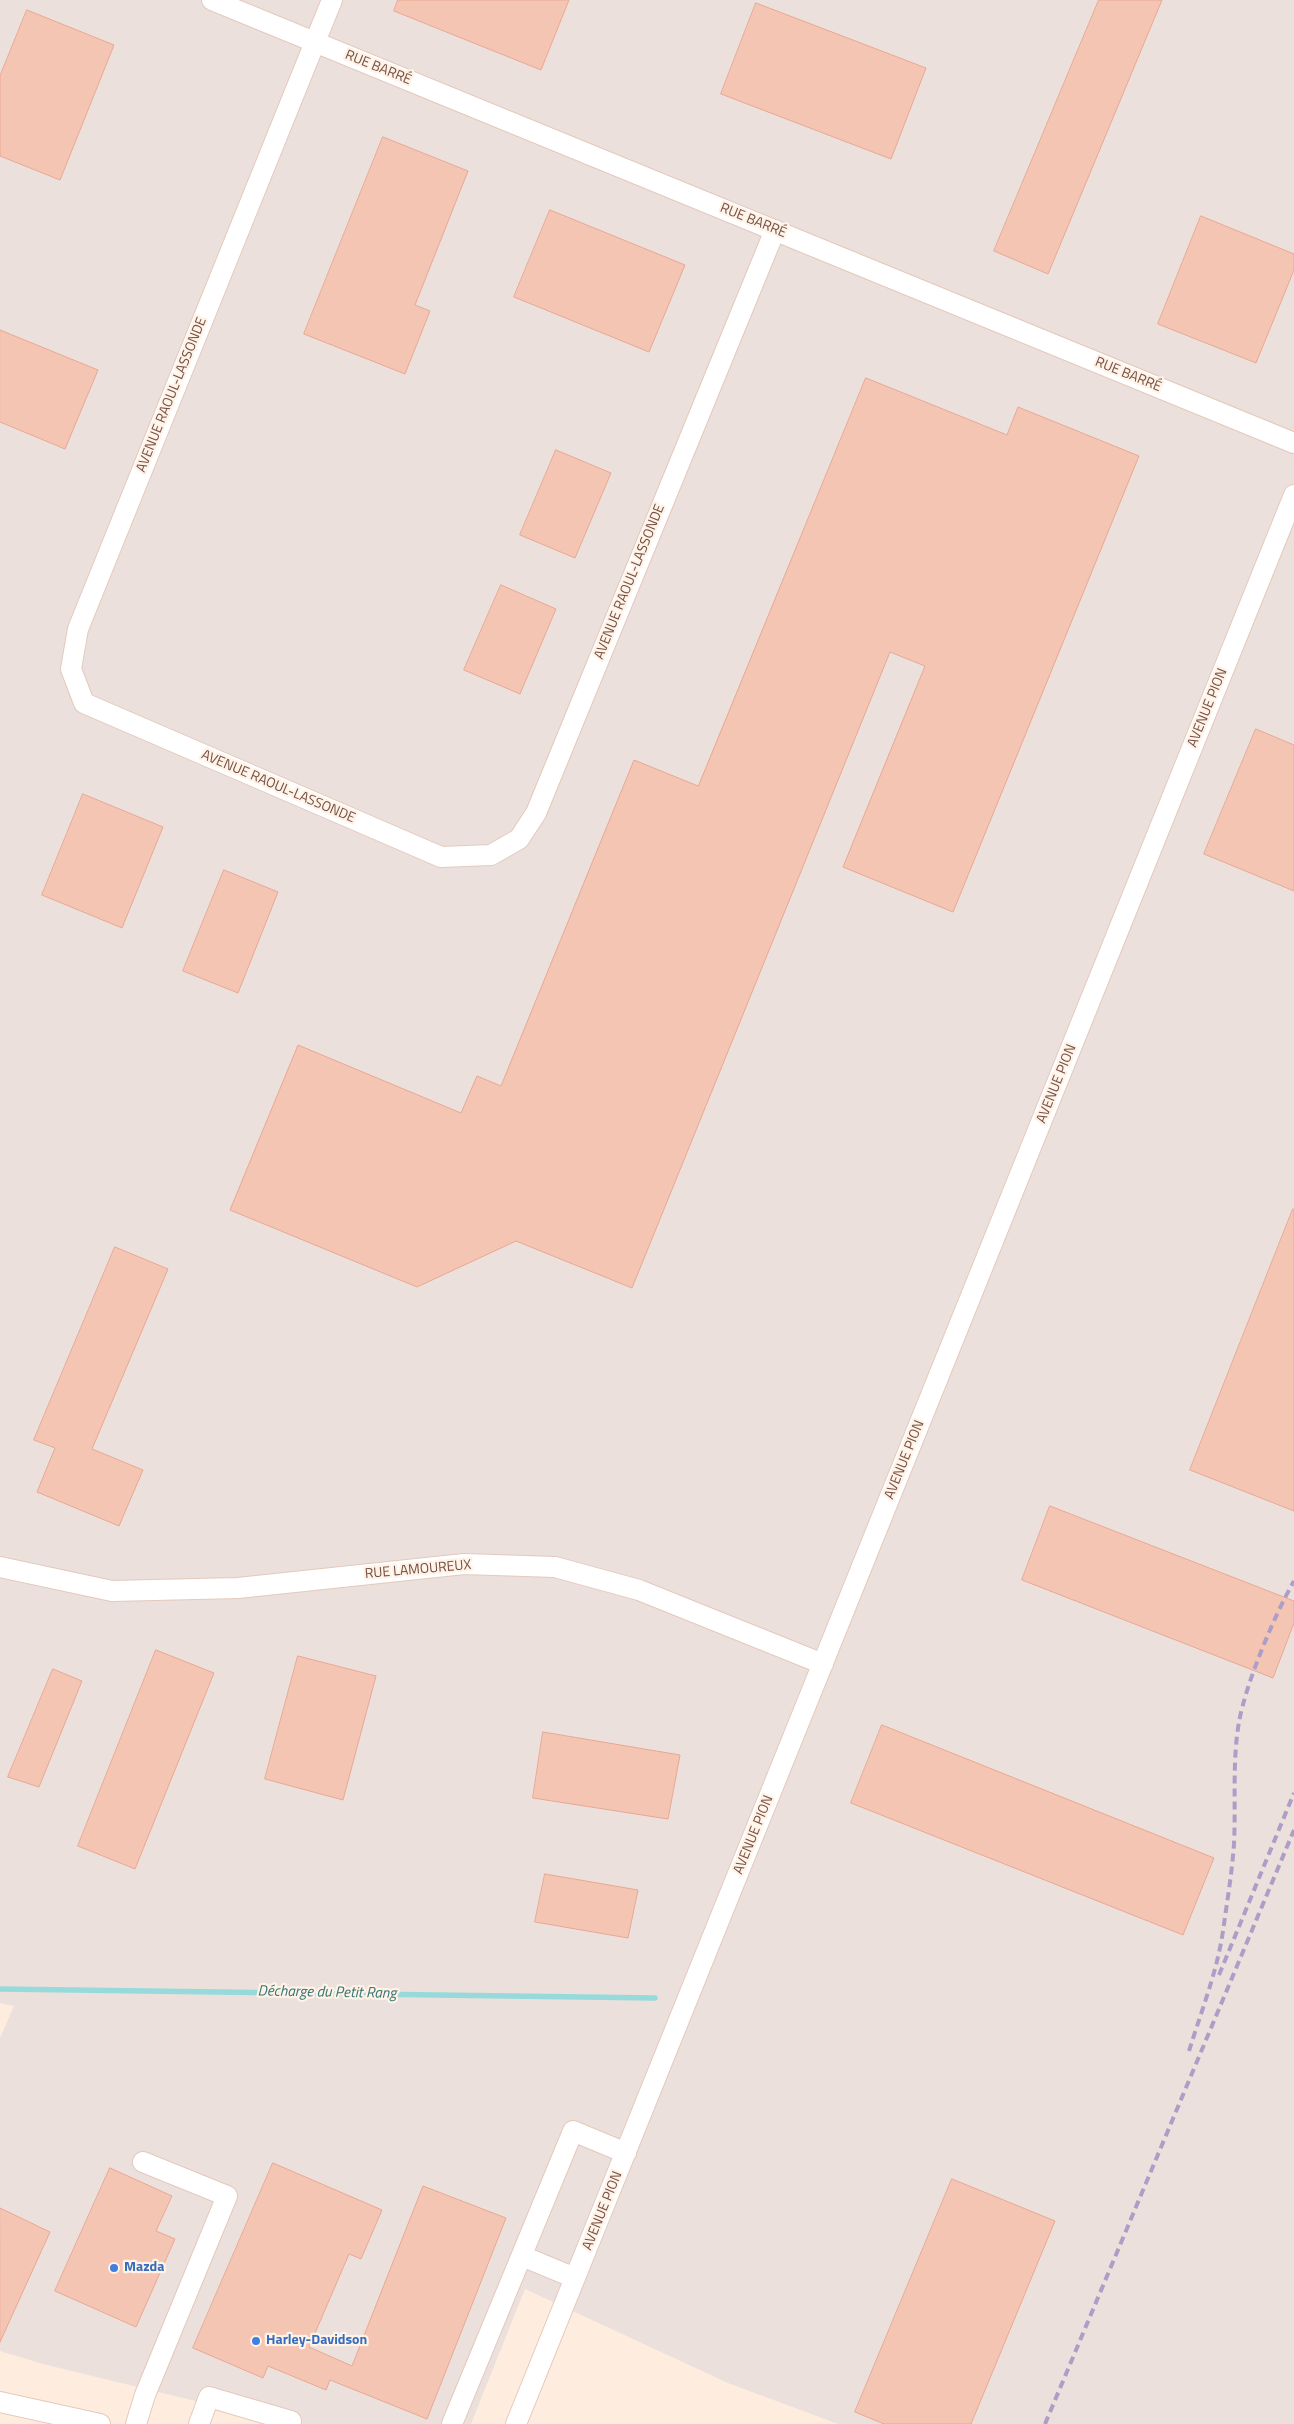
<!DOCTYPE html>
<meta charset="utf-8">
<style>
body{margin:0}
canvas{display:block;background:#feedde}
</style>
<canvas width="1294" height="2424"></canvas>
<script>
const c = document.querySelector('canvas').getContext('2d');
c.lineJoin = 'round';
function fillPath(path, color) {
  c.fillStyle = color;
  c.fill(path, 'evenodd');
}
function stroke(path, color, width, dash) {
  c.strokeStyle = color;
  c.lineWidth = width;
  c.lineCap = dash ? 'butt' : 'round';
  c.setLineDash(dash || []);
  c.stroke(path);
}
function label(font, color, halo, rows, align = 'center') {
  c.font = font + ' "Titillium Web",sans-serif';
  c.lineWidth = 4.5;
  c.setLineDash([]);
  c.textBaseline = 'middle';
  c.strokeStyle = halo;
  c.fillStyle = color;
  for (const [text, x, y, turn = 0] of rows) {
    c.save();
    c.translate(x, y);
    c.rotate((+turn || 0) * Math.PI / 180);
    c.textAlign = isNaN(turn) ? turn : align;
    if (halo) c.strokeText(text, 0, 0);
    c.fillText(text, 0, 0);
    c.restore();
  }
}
fillPath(new Path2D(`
 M0,0H1294V2424H838L728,2383L525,2289L471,2424H290L43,2364L0,2351V2038L14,2006L0,2003Z`), '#ebe0db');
stroke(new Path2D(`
 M0,1989L655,1998`), '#97dadb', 5.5);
const building = new Path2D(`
 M398,0H569L541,70L394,11Z
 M1099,0H1162L1048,274L994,251Z
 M756,3L926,68L891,159L721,94Z
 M27,10L114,45L60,180L0,156V76Z
 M383,137L468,171L415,305L430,311L405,374L304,334Z
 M550,210L685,265L649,352L514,297Z
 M1201,216L1294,254V270L1256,363L1158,324Z
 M0,330L98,370L65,449L0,422Z
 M866,378L1007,435L1018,407L1139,456L953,912L843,867L925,666L890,652L632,1288L516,1241L417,1287L230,1210L298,1045L461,1113L477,1076L501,1086L634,760L698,786Z
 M556,450L611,473L575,558L520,535Z
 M501,585L556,609L520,694L464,670Z
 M1256,729L1294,745V891L1204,854Z
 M83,794L163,827L122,928L42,895Z
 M224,870L278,892L238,993L183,971Z
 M1293,1209H1294V1511L1190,1470Z
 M115,1247L168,1269L92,1449L143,1470L119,1526L37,1492L55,1448L34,1440Z
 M1050,1506L1294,1601V1623L1273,1678L1022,1580Z
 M156,1650L214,1673L135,1869L78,1846Z
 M298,1656L376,1676L343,1800L265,1779Z
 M53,1669L82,1681L39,1787L8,1777Z
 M882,1725L1214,1858L1183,1935L851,1803Z
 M543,1732L680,1755L668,1819L533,1798Z
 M545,1874L638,1890L628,1938L535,1922Z
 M273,2163L382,2210L361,2259L349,2254L309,2347L352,2366L423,2186L506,2218L427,2419L330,2380L326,2390L268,2366L263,2378L193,2348Z
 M110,2168L172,2196L156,2231L175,2239L136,2327L55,2291Z
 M952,2179L1055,2221L971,2424H884L855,2412Z
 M0,2208L50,2232L0,2342Z`);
fillPath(building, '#f5c5b4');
stroke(building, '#e9a893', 1);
const minor = new Path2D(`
 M212,0L1294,443
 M332,0L78,629L71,669L84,703L441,857L491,855L519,839L536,813L775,230
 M0,1567L112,1591L238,1588L464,1564L555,1567L639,1590L823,1664
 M522,2256L575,2278
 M0,2402L100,2424
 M136,2424L145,2395L227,2196L143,2162
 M199,2424L209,2397L291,2421L290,2424
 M452,2424L573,2131L626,2153
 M516,2424L1294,495`);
stroke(minor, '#e4c9bd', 22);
stroke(minor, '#fff', 20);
stroke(new Path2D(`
 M1219,1975L1294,1793
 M1189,2051C1201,2012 1217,1972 1223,1931C1227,1902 1232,1873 1234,1844C1236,1803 1232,1762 1239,1722C1246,1683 1274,1616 1294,1581
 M1045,2424L1294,1830`), '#ae9dc7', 4, [8, 5]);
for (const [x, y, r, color] of [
 [114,2268,5,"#3f7fe0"],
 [256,2341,5,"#3f7fe0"]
]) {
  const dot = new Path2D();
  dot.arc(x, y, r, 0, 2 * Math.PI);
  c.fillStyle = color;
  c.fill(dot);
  stroke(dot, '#fff2e6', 2);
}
label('14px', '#754f45', '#fff2e6', [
 ["RUE BARRÉ",378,68,22],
 ["RUE BARRÉ",753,221,22],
 ["RUE BARRÉ",1128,375,22],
 ["AVENUE RAOUL-LASSONDE",172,395,-68],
 ["AVENUE RAOUL-LASSONDE",630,582,-68],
 ["AVENUE PION",1208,708,-68],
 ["AVENUE RAOUL-LASSONDE",278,787,23],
 ["AVENUE PION",1057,1084,-68],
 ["AVENUE PION",905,1460,-68],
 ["RUE LAMOUREUX",418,1570,-5],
 ["AVENUE PION",754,1835,-68],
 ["AVENUE PION",603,2211,-68]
]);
label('bold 14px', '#366cbe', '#fff2e6', [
 ["Mazda",124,2268],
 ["Harley-Davidson",266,2341]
], 'left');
label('italic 15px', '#357475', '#fff2e6', [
 ["Décharge du Petit Rang",327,1993,1]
]);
</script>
